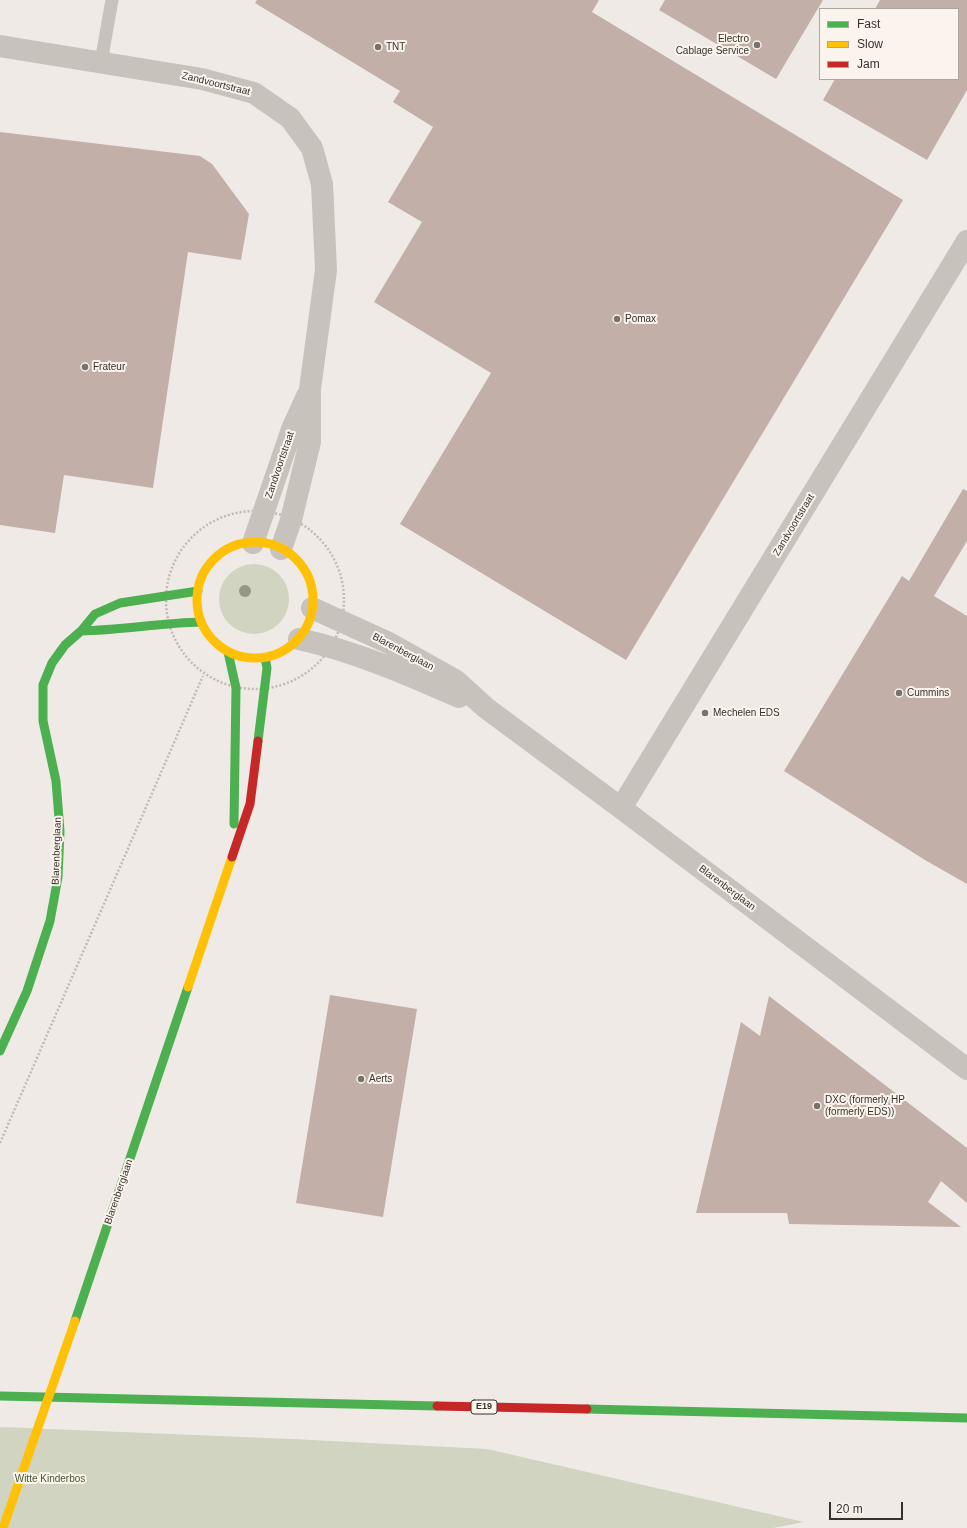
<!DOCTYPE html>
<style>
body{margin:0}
#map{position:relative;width:967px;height:1528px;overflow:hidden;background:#efeae5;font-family:Helvetica,sans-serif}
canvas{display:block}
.legend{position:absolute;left:819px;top:8px;width:140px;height:72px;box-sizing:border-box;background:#faf4ed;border:1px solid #ada69f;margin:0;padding:5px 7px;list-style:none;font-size:12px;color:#39302b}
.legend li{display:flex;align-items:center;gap:8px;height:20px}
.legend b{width:20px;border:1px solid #ada69f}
.scale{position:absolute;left:829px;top:1502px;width:74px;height:18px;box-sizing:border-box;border:2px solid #39302b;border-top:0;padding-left:5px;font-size:12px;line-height:14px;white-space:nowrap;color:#39302b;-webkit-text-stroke:3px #faf4ed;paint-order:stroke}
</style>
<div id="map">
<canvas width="967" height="1528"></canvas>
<ul class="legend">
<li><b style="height:5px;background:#4caf50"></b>Fast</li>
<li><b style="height:5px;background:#ffc107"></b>Slow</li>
<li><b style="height:5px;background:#c62828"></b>Jam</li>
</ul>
<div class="scale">20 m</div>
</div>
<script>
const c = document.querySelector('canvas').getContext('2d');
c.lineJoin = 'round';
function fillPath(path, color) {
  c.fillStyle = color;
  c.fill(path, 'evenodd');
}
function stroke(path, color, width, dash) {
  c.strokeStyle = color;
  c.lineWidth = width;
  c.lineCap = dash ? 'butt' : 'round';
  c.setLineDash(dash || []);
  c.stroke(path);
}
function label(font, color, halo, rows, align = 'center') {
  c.font = font + ' Helvetica,sans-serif';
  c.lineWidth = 4;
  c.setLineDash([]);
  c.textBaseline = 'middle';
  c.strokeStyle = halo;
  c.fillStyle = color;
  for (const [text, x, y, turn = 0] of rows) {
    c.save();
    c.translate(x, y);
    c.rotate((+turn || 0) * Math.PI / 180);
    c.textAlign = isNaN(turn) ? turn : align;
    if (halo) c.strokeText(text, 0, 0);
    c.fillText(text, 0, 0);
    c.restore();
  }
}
fillPath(new Path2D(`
 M219 599a35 35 0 1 1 70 0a35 35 0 1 1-70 0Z
 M0,1427L292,1439L487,1449L804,1522L773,1528H0Z`), '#d0d4c0');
fillPath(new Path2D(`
 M257,0H599L592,12L903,200L626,660L400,524L491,373L374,302L422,222L388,202L433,127L393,102L400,91L255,3Z
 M665,0H823L776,79L659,10Z
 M880,0H967V90L927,160L823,100L835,79H958V9H875Z
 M0,132L200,156L212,164L249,214L241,260L188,252L153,488L64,475L55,533L0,525Z
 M963,489L967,491V541L934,596L967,616V884L925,860L784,771L902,576L909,581Z
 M330,995L417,1009L383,1217L296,1203Z
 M769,996L967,1148V1203L941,1181L928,1202L961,1227L789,1224L787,1213H696L741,1022L760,1036Z`), '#c2afa7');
stroke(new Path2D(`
 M166 600a89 89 0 1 1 178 0a89 89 0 1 1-178 0Z
 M0,1143L203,676`), '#c1bbb6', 2.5, [2, 2]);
stroke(new Path2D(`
 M101,62L112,0`), '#c8c2bd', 13);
stroke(new Path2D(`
 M0,46L202,79L254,93L290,118L312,148L322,184L326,270L310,389V442L291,520L281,549
 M253,543L292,429L307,396
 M312,608L389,643L455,680L486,708L621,808L967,1069
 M299,639C354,651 407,674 459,697
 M621,808L967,241`), '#c8c2bd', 22);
stroke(new Path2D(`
 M81,631C121,630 161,623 201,622
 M228,652L236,688L234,824
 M258,741L267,668L265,658
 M0,1051L27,991L50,921L58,877L60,831L56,781L43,721V685L52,663L65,645L81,631L95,614L120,603L198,591
 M75,1321L188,987
 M0,1396L437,1406
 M587,1409L967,1418`), '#4caf50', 9);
stroke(new Path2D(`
 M197 600a58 58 0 1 1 116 0a58 58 0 1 1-116 0Z
 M188,987L232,857`), '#ffc107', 9);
stroke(new Path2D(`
 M232,857L250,804L258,741
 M437,1406L587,1409`), '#c62828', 9);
stroke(new Path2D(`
 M3,1528L75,1321`), '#ffc107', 9);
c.fillStyle = '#939981';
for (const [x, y] of [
 [245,591]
]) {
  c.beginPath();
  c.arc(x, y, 6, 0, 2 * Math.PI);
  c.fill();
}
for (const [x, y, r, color] of [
 [757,45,4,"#79716c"],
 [378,47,4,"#79716c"],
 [617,319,4,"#79716c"],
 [85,367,4,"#79716c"],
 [899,693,4,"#79716c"],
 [705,713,4,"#79716c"],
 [361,1079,4,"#79716c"],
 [817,1106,4,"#79716c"]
]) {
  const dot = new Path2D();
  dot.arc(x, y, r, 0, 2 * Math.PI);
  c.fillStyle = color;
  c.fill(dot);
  stroke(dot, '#faf4ed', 1.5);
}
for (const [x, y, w] of [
 [484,1407,26]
]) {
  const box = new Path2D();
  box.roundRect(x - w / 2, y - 7, w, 14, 3);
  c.fillStyle = '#faf4ed';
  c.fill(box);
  stroke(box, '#39302b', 1);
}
label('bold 9px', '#39302b', null, [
 ["E19",484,1407]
]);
label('10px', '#39302b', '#faf4ed', [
 ["Electro",749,39,"right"],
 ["Cablage Service",749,51,"right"],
 ["TNT",386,47],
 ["Pomax",625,319],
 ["Frateur",93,367],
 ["Cummins",907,693],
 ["Mechelen EDS",713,713],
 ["Aerts",369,1079],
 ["DXC (formerly HP",825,1100],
 ["(formerly EDS))",825,1112]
], 'left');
label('10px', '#39302b', '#faf4ed', [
 ["Zandvoortstraat",216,84,14],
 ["Zandvoortstraat",280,465,-71],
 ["Zandvoortstraat",794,525,-59],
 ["Blarenberglaan",403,652,28],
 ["Blarenberglaan",57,851,-88],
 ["Blarenberglaan",727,888,37],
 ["Blarenberglaan",119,1192,-71]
]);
label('10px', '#48572f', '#faf4ed', [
 ["Witte Kinderbos",50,1479]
]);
</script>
